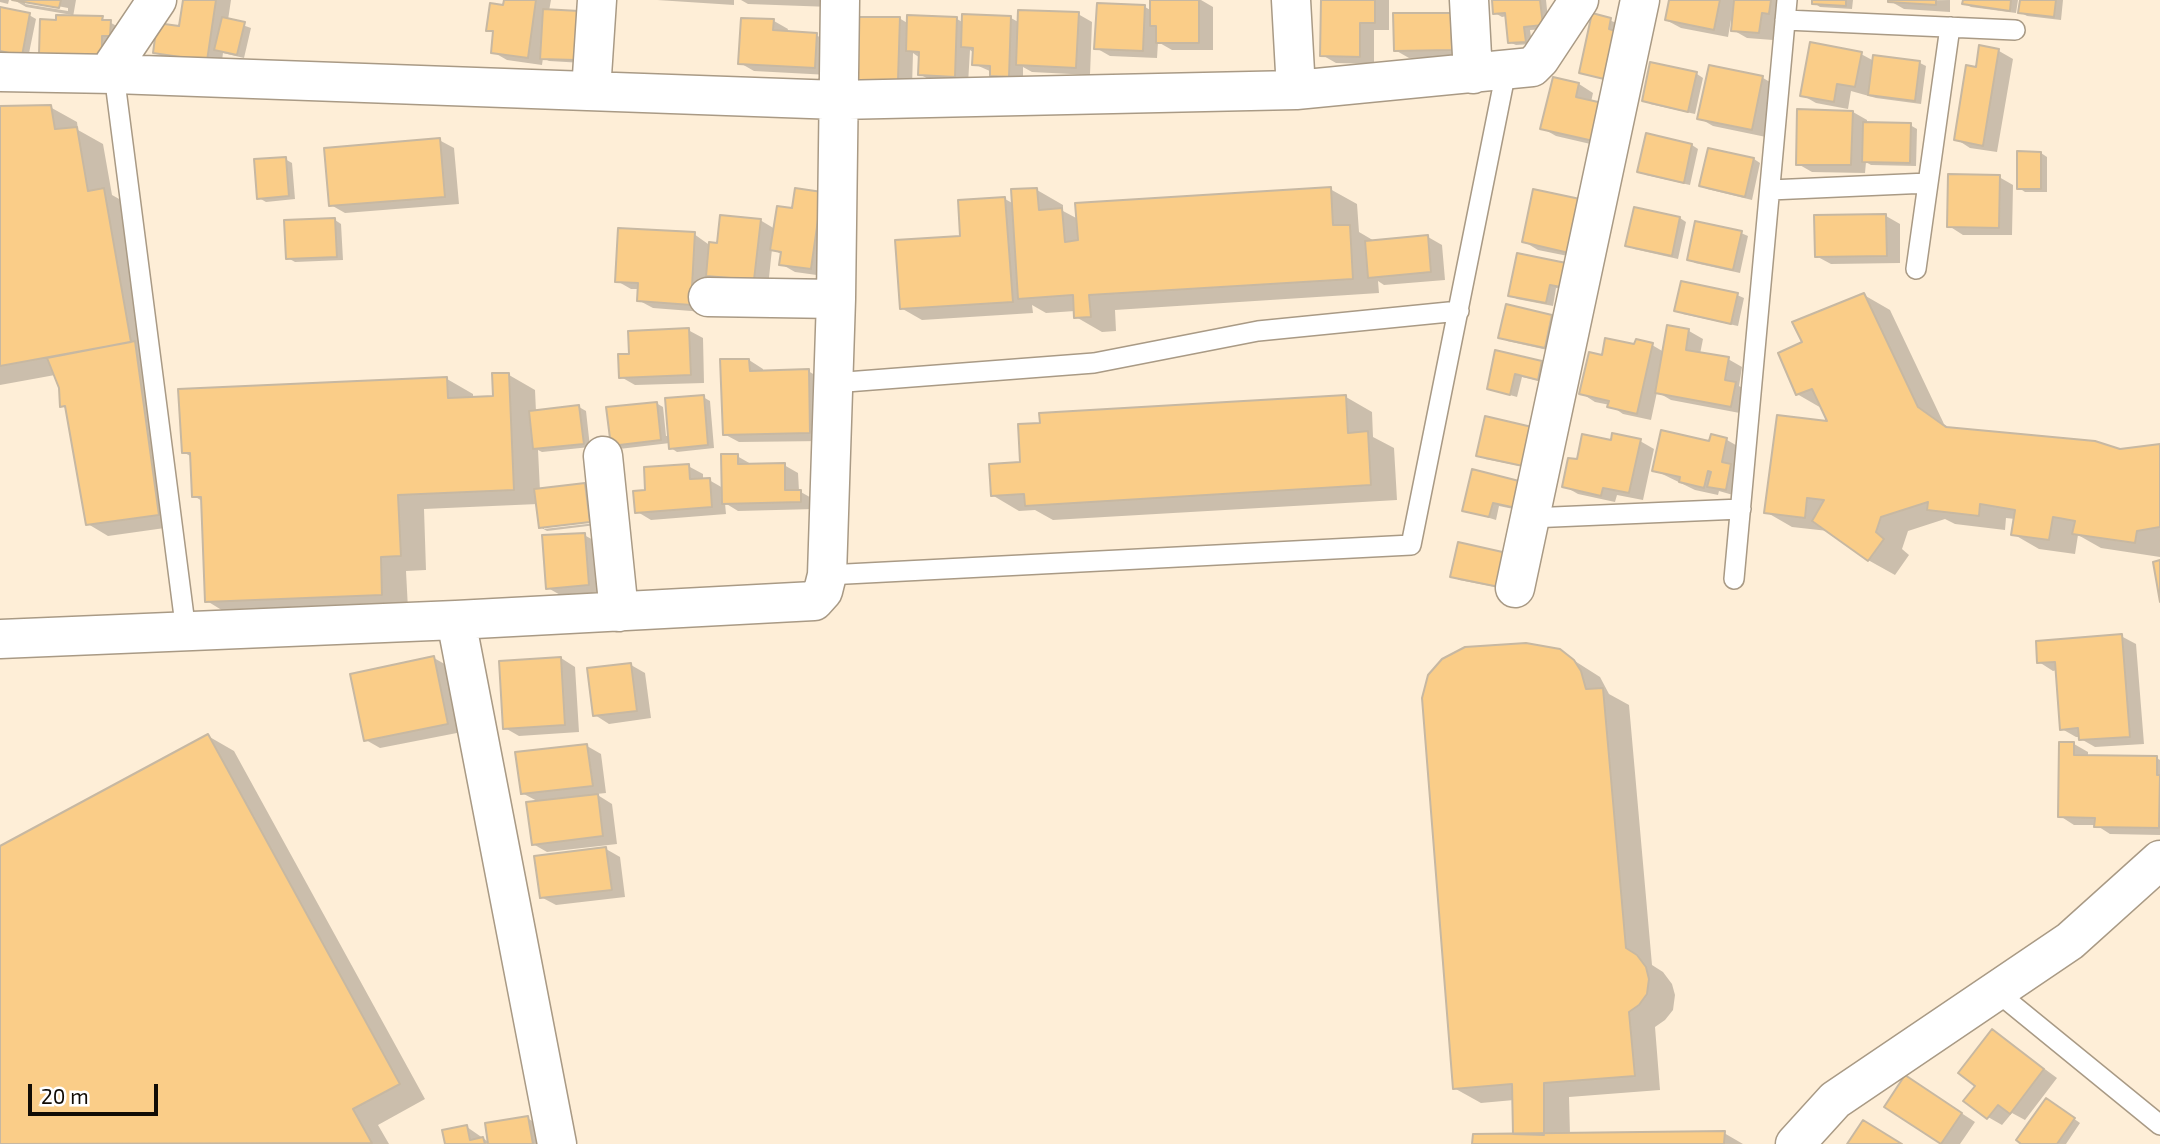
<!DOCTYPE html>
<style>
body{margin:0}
#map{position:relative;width:2160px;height:1144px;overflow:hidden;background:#feeed7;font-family:"Exo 2",sans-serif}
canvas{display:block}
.scale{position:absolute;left:28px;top:1084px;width:130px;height:32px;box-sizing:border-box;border:4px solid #110c05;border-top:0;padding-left:9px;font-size:21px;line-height:24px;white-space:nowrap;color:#110c05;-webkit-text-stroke:5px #fff;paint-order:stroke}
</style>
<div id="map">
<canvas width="2160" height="1144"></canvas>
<div class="scale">20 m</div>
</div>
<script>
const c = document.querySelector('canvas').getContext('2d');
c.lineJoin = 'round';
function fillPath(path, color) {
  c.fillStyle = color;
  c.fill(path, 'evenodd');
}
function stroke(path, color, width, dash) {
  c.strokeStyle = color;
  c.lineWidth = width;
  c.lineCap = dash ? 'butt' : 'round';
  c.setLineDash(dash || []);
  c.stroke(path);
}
fillPath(new Path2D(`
 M0,0H9L8,4L0,2Z
 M14,0H76L73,17L102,18L124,30L116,63L57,22L71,17L72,15L26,7ZM25,0L68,8V11L25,4Z
 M185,0H231L228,20L251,28L244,58L223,53L221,68L169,61L155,52L181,28Z
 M506,0H551L549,11L583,63L549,61L543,58L542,65L507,60L493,52L495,34L488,30L505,7Z
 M657,0H734V5Z
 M741,0H831V7L748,4Z
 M1152,0H1201L1213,7V50H1172L1158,42L1157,58L1110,56L1096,48L1145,7L1152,11Z
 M1323,0H1389V30H1374V64L1336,63L1322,55Z
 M1494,0H1546L1549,29L1530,30L1532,44L1516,45L1509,42L1507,16L1502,17L1495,13Z
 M1670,0H1785L1775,20L1773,40L1747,38L1733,30L1734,20H1731L1728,37L1681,28L1666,20Z
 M1814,0H1853L1852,9L1820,7L1814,3Z
 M1950,0V12L1904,9L1890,1Z
 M1965,0H2018L2016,13L1971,7L1964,3Z
 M2021,0H2063L2061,20L2027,16L2020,12Z
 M0,9L29,15L36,19L28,58L0,53Z
 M1078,14L1092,22L1090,75L1032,72L1023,67V84L1006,83L992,75V72L974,64V53L970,50L968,84L934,82L919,74L920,58L913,53L912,87L868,88L854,79L899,18L909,24V17L957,19L964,23L1011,18L1020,23Z
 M1451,14L1466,57L1409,58L1395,50Z
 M1594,15L1617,23L1611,81L1581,72Z
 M774,21L788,29L787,33L816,35L830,43L829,75L754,71L740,63Z
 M1999,51L2013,59L1997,152L1970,148L1956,139L1978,69Z
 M1861,54L1874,61L1920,63L1926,66L1921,104L1876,98L1851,91L1848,109L1816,103L1802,95Z
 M1651,64L1697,74L1703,78L1695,114L1650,104L1644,100Z
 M1710,67L1763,78L1777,86L1766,137L1713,126L1699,118Z
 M1554,79L1579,84L1593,93L1591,102L1612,149L1556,136L1542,128Z
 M0,107H50L77,122L78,130L103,144L112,195L130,205L179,526L108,536L88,524L67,409L62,406L61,388L55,375L0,385Z
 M1853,112L1867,120V124L1910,125L1917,129L1916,166L1871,165L1866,162L1865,173L1812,172L1798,164Z
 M439,140L454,148L459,204L345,213L331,205Z
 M1692,145L1698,149L1690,185L1646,175L1639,171Z
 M2041,153L2047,157V192H2025L2019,188Z
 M285,159L292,163L295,199L266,202L259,198Z
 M1754,159L1760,163L1752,200L1707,189L1701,186Z
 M1999,177L2013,185L2012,235H1963L1949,226Z
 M1330,189L1357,204L1359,232L1376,242L1428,237L1442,245L1445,280L1384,285L1378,281L1379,293L1115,310L1116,331L1102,332L1076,317L1075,311L1046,313L1032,305L1033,313L922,320L901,308L961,237L1005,199L1014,204L1037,190L1063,205V211L1078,219Z
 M1534,191L1583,259L1538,250L1523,241Z
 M821,194L824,276L795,272L781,264L783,255L772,249L768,287L722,283L707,274L704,312L653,308L638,300L639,289H631L617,281L694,234L708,244H719L760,220L775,229L794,210Z
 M1886,216L1900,224V263L1831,264L1816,256Z
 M1680,218L1686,222L1678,259L1634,249L1627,245Z
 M335,220L341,224L343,260L295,262L288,258Z
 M1741,233L1748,236L1740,273L1695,263L1689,259Z
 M1519,255L1573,291L1556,288L1553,306L1517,299L1510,295Z
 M1737,295L1744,298L1738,326L1683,314L1676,310Z
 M1864,295L1890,310L1944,424L1952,430L2120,451L2160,446V557L2101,548L2078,535L2075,554L2039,549L2013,534L2015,519L2006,518L2005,530L1955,524L1945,519L1908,531L1902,549L1909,555L1895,575L1868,560L1828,531L1792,527L1766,512L1830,423L1823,409L1797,394L1804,343Z
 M1507,306L1552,317L1558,321L1552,351L1507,341L1500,337Z
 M688,330L703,338L704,383L635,385L621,377L631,356Z
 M1689,331L1703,339L1700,354L1728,359L1742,367L1739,386L1749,392L1745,414L1671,400L1657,392L1651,420L1623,414L1610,405L1595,402L1581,393L1603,357L1636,346L1652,345L1664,352Z
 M1497,352L1542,362L1548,366L1545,382L1522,377L1517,397L1489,389Z
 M749,360L763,369V372L808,371L822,379L824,441L739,442L724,434Z
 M509,375L535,390L536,412L579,407L586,411L590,447L542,452L538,450L540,491L585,485L592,489L595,520L544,526V529L596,523V525L547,531L540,527L538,504L424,509L426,570L406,571L408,609L233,617L207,601L202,501L194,496L192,457L183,452L447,379L473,394V399L495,398Z
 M703,397L710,401L714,448L677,452L671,448L670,443L619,449L613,445L656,403L663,407L666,436H670Z
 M1346,397L1372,412L1373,437L1394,448L1397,500L1053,520L1035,510L1019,511L992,495L1021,464Z
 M1486,418L1530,468L1485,459L1478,455Z
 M1712,437L1727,440L1741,448L1740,497L1719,491L1718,495L1695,490L1654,470L1711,444Z
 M1640,441L1654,449L1643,500L1617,495L1615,502L1578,494L1564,486L1579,461L1613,442Z
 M737,456L751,464L784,465L798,473L799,491L815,500V509L738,511L725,503L726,514L651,520L636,511L647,491L688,466L703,474V480H709L723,488Z
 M1473,472L1523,511L1499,506L1496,520L1464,510Z
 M584,535L599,543L603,593L562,596L548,588Z
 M1459,544L1506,589L1459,580L1452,576Z
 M2121,636L2136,644L2144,744L2095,747L2081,739V737H2076L2062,729L2057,670L2053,671L2039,662Z
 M1559,651L1600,677L1609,694L1629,705L1652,965L1663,972L1672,984L1675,995L1673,1010L1665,1020L1655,1027L1660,1090L1569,1097L1570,1134L1724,1133L1743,1144H1474L1514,1135V1100L1481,1103L1454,1088Z
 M434,658L448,666L462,732L380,748L366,740Z
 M561,658L575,667L579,732L519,736L505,728Z
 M631,665L645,673L651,718L609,724L595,715Z
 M208,736L234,751L425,1099L378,1125L389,1144H0V848Z
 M2074,744L2088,752V757L2157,758L2160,760V835L2110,834L2096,825H2074L2060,816Z
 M587,746L601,754L606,793L596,794L612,804L617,844L547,852L533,844L539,802L522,793Z
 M606,849L620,857L625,897L556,905L541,897Z
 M1993,1031L2057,1078L2025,1120L2012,1113L2002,1125L1988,1117L1977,1085Z
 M1920,1086L1975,1122L1960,1144H1942L1886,1107Z
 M2053,1104L2080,1123L2066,1144H2024Z
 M527,1118L541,1126L545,1144H447L467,1127L490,1143Z`), '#0003');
const building = new Path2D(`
 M12,0H61L59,8Z
 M183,0H216L207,61L153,53L157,23L179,26Z
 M504,0H536L528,58L491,53L493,31H486L490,3L503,5Z
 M1150,0H1199V43H1156V26H1150Z
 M1321,0H1375V23H1360V57L1320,56Z
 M1492,0H1540L1543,25L1524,27L1526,42L1508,43L1505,13L1493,14Z
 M1669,0H1720L1714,30L1665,20Z
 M1734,0H1771L1769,14L1762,13L1759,33L1731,31Z
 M1812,0H1846V6L1812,4Z
 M1888,0H1936V5L1888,2Z
 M1963,0H2011L2010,11L1962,4Z
 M2020,0H2056L2054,17L2018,13Z
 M1097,3L1145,5L1143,51L1094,49Z
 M0,7L30,13L22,56L0,51Z
 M543,9L579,11L576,60L540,59Z
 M1018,10L1079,12L1076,68L1016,65Z
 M1393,13H1451L1452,50L1394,51Z
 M1592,13L1611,18L1609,29L1616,31L1604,79L1579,73Z
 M962,14L1011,16L1009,77L990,76V66L972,65L973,48L961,47Z
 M56,15L103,16L102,20H111L110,36H102V56L39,54L40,19L56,20Z
 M907,15L957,17L955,77L918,75L919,52L906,51Z
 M222,17L245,22L237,55L214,50Z
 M853,17H900L898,80H852Z
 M741,18L774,19L773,30L817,33L815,68L738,64Z
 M1810,42L1862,52L1855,87L1837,84L1834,102L1800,96Z
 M1979,45L1999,49L1983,146L1954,140L1966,65L1976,67Z
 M1873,55L1920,61L1915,101L1868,95Z
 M1650,62L1697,72L1688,112L1642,101Z
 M1709,65L1763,76L1752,130L1697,119Z
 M1553,77L1579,83L1576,97L1607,104L1598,142L1540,129Z
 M51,105L55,129L77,127L88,191L104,188L131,342L0,366V106Z
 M1797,109L1853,111L1851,165H1796Z
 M1863,122L1911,123L1910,163L1862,162Z
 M1646,133L1692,144L1684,183L1637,172Z
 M440,138L445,197L329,206L324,148Z
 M1708,148L1754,158L1745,197L1699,186Z
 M2017,151L2041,152V189H2017Z
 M286,157L289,196L257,199L254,159Z
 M1948,174L2000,175L1999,228L1947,227Z
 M1331,187L1333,225H1350L1353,279L1089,295L1091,317L1074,318L1073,295L1018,299L1011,189L1037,188L1039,210L1062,208L1065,242L1078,240L1075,203Z
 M795,188L822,192L811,269L779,265L781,252L770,250L777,206L792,208Z
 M1533,189L1580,199L1569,253L1522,242Z
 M1005,197L1013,302L900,309L895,240L960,236L958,200Z
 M1634,207L1680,217L1672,256L1625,246Z
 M1886,214L1887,256L1815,257L1814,215Z
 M720,215L761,219L754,280L706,276L709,242L717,243Z
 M335,218L337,257L286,259L284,220Z
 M1695,221L1742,231L1733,270L1687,260Z
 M618,228L695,232L691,305L637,301L638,283L615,282Z
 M1428,235L1431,272L1368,278L1365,241Z
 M1517,253L1571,264L1566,288L1550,285L1546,303L1508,296Z
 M1681,281L1738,293L1731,324L1674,311Z
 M1864,293L1918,407L1946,427L2095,441L2120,449L2160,444V527L2137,531L2135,543L2072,534L2075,521L2053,517L2049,540L2011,535L2015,510L1980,504L1979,516L1927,510L1928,502L1881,517L1876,532L1884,539L1868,561L1812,521L1824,500L1807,498L1805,518L1764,513L1777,415L1827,421L1812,389L1796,395L1778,353L1802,342L1792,322Z
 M1506,304L1552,315L1545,348L1498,338Z
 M1667,325L1689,329L1686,350L1729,357L1725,380L1736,382L1731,407L1655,393Z
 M689,328L691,375L619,378L618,354H629L628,331Z
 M1605,338L1634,344L1636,339L1653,343L1637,414L1607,407L1609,401L1579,394L1589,352L1602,355Z
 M135,341L159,515L86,525L65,406L60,407L59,388L47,358Z
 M1495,350L1542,361L1538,380L1515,374L1510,395L1487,389Z
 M720,359H749L750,371L809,369L810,433L723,435Z
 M492,373H509L514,490L398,495L401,556L381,557L382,595L205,602L201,497H192L190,453H182L178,389L447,377L448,398L493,396Z
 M704,395L708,445L669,449L665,398Z
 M1346,395L1348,433L1368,431L1371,485L1025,506L1024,494L991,496L989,464L1020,462L1018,424L1040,423L1039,413Z
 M657,402L661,440L611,446L606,407Z
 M579,405L584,444L533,449L529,411Z
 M1485,416L1532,427L1523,466L1476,456Z
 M1661,430L1709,441L1711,434L1727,438L1722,462L1731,464L1726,490L1707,487L1711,472L1708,471L1704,488L1679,482L1680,477L1652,471Z
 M1612,433L1641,439L1629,493L1603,488L1601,496L1562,487L1568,458L1577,459L1582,434L1611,440Z
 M721,454H738V464L785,463V490H801V502L722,504Z
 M689,464L690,479L710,478L712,507L635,513L633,491L645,490L644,467Z
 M1472,469L1523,482L1516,508L1493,503L1489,517L1462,511Z
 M585,483L590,522L539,528L534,489Z
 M585,533L589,585L546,589L542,535Z
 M1458,542L1507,553L1499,587L1450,577Z
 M2160,560V602L2153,562Z
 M2122,634L2130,737L2079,740L2078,728L2060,730L2055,662L2037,663L2036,641Z
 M1526,643L1560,649L1574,660L1581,671L1586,689L1603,688L1626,948L1637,955L1646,967L1649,979L1647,994L1639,1005L1629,1012L1635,1076L1544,1083V1135L1513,1134L1512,1084L1453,1089L1422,698L1428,675L1442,659L1465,647Z
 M434,656L448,724L364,741L350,674Z
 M561,657L565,725L503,729L499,661Z
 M631,663L637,711L593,716L587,668Z
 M208,734L400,1084L353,1109L372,1143L0,1144V846Z
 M2059,742H2074V755L2157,756V775H2160L2159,828L2094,827L2095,818L2058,817Z
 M587,744L593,786L521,794L515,752Z
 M598,794L603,836L532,845L526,802Z
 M606,847L612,890L540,898L534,856Z
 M1992,1029L2044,1069L2010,1114L1998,1105L1987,1119L1963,1101L1975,1086L1958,1073Z
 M1905,1075L1962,1113L1941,1144L1884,1107Z
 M2046,1098L2075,1118L2057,1144H2021L2016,1140Z
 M528,1116L533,1144H488L485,1123Z
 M1863,1120L1902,1144H1847Z
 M467,1125L470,1140L483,1137L485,1144H445L442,1130Z
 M1725,1131L1724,1144H1472L1473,1134Z`);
fillPath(building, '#facd88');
stroke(building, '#c7b8a2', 2);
const service = new Path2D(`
 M1785,20L2015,30
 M114,74L186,632
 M1770,190L1928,183
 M1916,269L1950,27
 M833,383L1094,363L1258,331L1459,311
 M1530,518L1741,509
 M827,575L1411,545L1506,71
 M1734,579L1787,0
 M1997,992L2160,1125`);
const minor = new Path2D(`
 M1291,0L1296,90
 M1469,0L1473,74
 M0,72L114,74L838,100L1296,90L1532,67L1540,59L1579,0
 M114,74V64L157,0
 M591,91L597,0
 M708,297L836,299
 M603,456L619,612
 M1515,588L1640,0
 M456,620L557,1144
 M0,639L456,620L814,601L823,591L827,575L836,299L840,0
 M1795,1144L1835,1100L2070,941L2160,860`);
stroke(service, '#a99a85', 22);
stroke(minor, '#a99a85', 41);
stroke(service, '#fff', 19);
stroke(minor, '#fff', 38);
</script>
